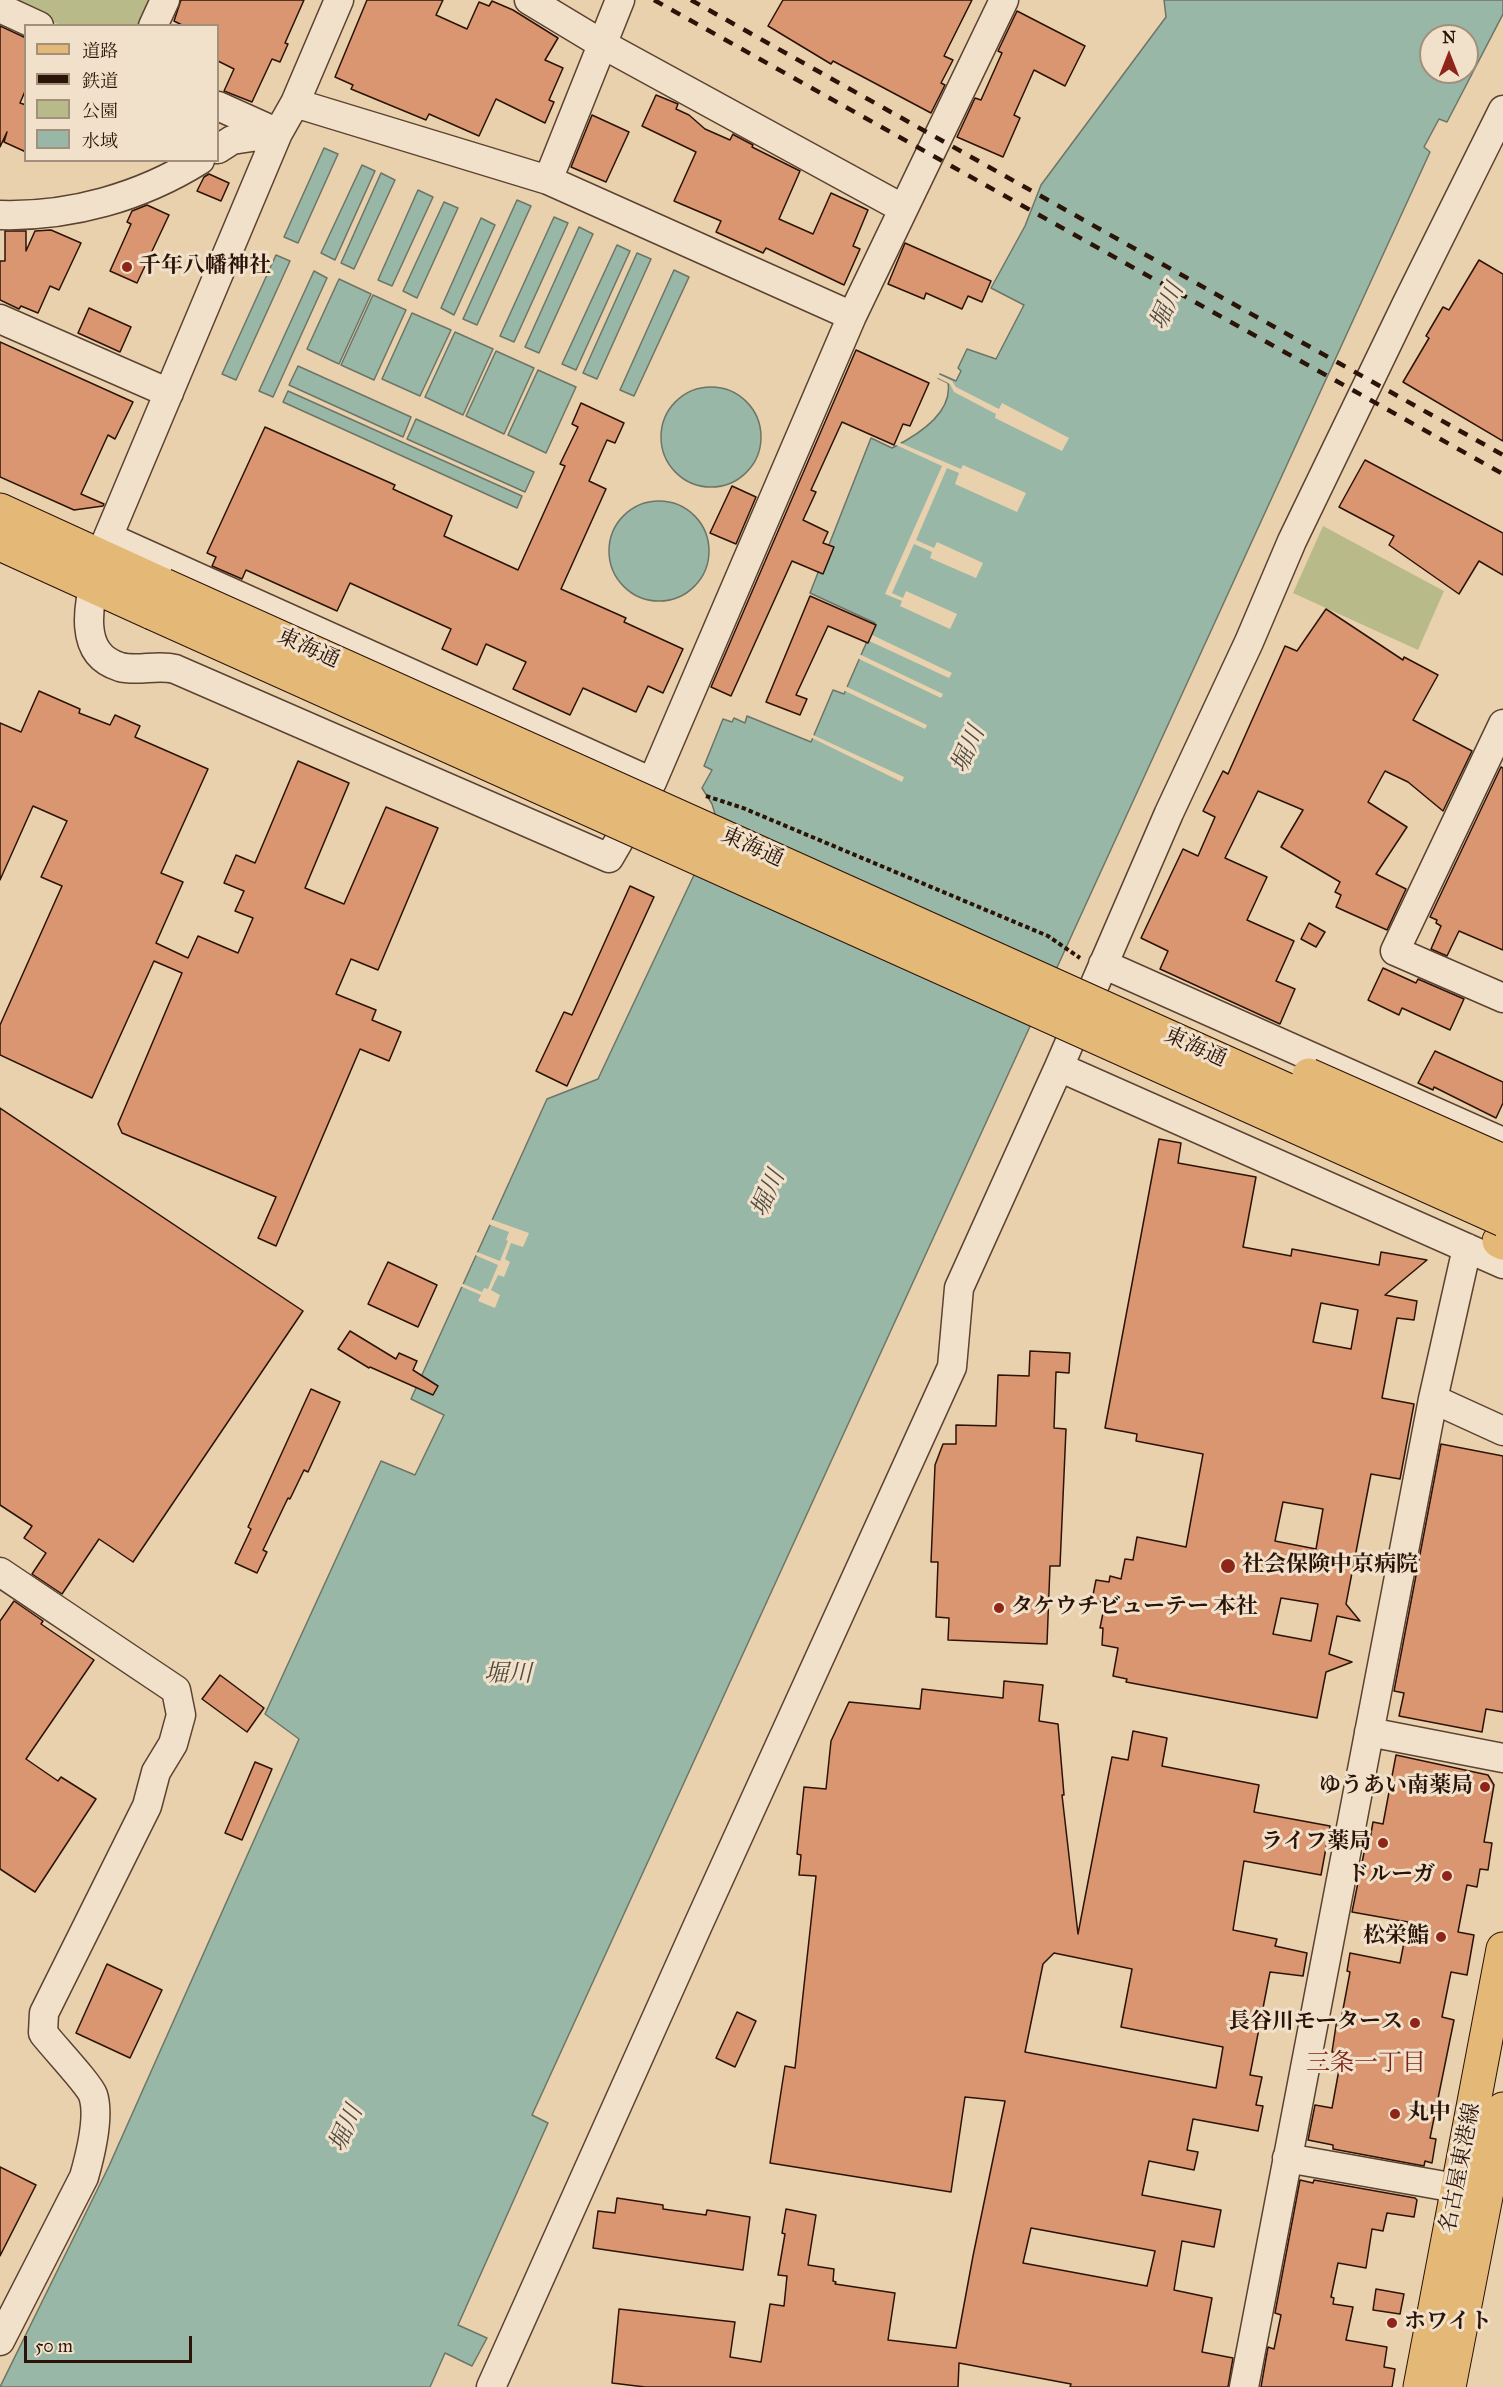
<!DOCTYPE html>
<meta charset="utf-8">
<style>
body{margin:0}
#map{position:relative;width:1503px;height:2387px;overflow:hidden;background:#e9d1ad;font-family:"IM FELL Great Primer","Noto Serif JP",serif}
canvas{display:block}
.legend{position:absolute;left:24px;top:24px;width:195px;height:138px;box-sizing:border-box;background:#f1e1ca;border:2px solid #a28f7c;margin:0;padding:8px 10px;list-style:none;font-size:18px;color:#2c1308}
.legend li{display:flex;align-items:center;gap:12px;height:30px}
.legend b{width:30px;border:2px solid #a28f7c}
.north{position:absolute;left:1419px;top:24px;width:60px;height:60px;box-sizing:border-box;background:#f1e1ca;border:2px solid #a28f7c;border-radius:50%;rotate:0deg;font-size:16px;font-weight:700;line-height:24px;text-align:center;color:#2c1308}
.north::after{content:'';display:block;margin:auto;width:21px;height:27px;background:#8f2418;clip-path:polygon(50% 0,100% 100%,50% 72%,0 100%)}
.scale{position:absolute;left:24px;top:2336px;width:168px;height:27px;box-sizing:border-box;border:3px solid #2c1308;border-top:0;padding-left:8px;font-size:18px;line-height:21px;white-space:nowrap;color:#2c1308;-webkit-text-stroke:4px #f1e1ca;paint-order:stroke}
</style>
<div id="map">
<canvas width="1503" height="2387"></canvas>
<ul class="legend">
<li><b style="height:8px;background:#e4b876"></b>道路</li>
<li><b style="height:8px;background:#2c1308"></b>鉄道</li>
<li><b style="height:16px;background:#b8bb89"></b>公園</li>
<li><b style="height:16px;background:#98b7a7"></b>水域</li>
</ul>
<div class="north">N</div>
<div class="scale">50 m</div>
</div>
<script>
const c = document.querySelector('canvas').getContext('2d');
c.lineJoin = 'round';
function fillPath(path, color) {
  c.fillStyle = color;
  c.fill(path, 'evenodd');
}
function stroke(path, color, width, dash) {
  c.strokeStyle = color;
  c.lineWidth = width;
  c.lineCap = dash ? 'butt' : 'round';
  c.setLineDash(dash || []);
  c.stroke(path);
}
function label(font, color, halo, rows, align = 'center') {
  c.font = font + ' "IM FELL Great Primer","Noto Serif JP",serif';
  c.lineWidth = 6;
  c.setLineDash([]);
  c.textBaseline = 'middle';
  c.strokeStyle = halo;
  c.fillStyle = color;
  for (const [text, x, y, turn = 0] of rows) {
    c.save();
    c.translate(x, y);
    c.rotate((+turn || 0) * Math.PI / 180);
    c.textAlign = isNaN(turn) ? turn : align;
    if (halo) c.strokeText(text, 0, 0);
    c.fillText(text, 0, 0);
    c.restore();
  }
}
fillPath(new Path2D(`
 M3,0H153L142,26L60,25Z
 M1323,526L1444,591L1418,650L1293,593Z`), '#b8bb89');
const water = new Path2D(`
 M1164,0H1503V14L1447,122L1439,119L1424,147L1430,152L532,2115L548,2123L458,2325L487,2338L472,2366L445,2353L430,2387H0L109,2166L299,1739L265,1714L381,1461L415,1475L444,1415L411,1399L547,1099L598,1079L718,824L712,804L702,788L712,770L704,766L723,719L732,722L734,718L745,723L747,716L811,742L833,690L844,694L875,623L810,593L871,438L892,448C916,436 953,414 948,383L938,378L940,374L956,381L961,371L958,368L967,349L996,359L1024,305L991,288L1025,226L1041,185L1166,17ZM1431,36H1467V72H1431Z
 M324,148L338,154L298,243L284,237Z
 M362,165L375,171L335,260L321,253Z
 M381,173L395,180L354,269L341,263Z
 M418,190L433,197L392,286L378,280Z
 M517,200L531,206L477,325L463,319Z
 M444,202L458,208L417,298L403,291Z
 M554,217L568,223L514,342L500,336Z
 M481,218L495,225L454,315L441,308Z
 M579,227L593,234L539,353L525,347Z
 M617,245L630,251L576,370L562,364Z
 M637,253L651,259L597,379L583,373Z
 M276,255L290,261L236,380L222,374Z
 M674,270L689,277L634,396L620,390Z
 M314,271L327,278L273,397L259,391Z
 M339,279L371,294L339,364L307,349Z
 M373,295L406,310L374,380L341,365Z
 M412,313L451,330L420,396L382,379Z
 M455,332L493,349L463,415L425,397Z
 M496,351L534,368L504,434L466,416Z
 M298,366L411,417L403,437L289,385Z
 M538,370L576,387L546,453L508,435Z
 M661 437a50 50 0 1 1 100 0a50 50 0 1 1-100 0Z
 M288,391L522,496L517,508L283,402Z
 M416,419L534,472L525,492L407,439Z
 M609 551a50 50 0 1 1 100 0a50 50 0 1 1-100 0Z`);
fillPath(water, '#98b7a7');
stroke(water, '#6d7567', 1.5);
fillPath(new Path2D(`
 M938,374L952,381L956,387L999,409L1002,403L1069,438L1062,451L995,418L996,414L954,392L950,384L936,377Z
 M898,442L961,469L963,465L1026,493L1017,512L955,484L959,473L947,468L916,540L934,548L937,542L983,563L976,578L930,558L932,552L914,544L892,593L903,598L906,591L957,614L950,629L900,606L902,601L885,594L942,466L894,444Z
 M868,633L952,673L949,678L865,639Z
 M859,654L943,694L941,698L857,658Z
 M845,686L927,725L925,729L843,690Z
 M811,734L904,777L902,782L810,737Z
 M490,1219L529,1233L523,1247L511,1243L505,1259L510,1262L504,1277L498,1275L491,1290L500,1295L495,1308L478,1301L481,1295L460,1286L461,1283L482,1292L484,1288L488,1289L498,1265L475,1255L477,1252L500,1261L508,1241L506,1240L509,1232L488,1224Z`), '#e9d1ad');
const building = new Path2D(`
 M181,0H304L285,43L288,44L280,62L272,59L252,102L224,91L234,69L218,61V26H184L174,21Z
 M367,0H443L436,15L467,29L479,2L489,6L492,1L513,10L558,38L545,60L563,68L549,100L554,102L545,123L496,99L479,136L429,114L426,120L351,89L353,85L335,77Z
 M783,0H972L944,56L953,60L941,83L945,85L931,113L833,61L831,64L768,26Z
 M1017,11L1085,46L1065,86L1034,70L1014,115L1020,118L1003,157L957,137L975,98L981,100L1002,53L998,51Z
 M0,26L26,38V89L20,103L26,105V152L4,142L7,132L0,147Z
 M656,95L678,104L676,109L689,115L705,129L730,140L733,134L734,135L753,145L752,147L800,171L779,219L813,234L831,193L868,210L853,246L860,249L844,285L766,248L763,253L716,232L721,221L674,201L696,152L642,126Z
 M592,115L629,132L606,182L571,167Z
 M209,174L229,183L221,201L197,191L204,177Z
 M147,205L169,215L137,283L110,271L131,224L127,222L132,211Z
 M51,230L81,243L59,290L50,286L38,313L21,306L19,309L0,300V261H5V231H26V251L35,231Z
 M905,243L991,281L982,302L968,296L962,309L926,293L924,299L888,284Z
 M1479,260L1503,274V441L1403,382L1429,338L1426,336L1443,307L1449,310Z
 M89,308L131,327L120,352L78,333Z
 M0,342L133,402L115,439L108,435L81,494L104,504L103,506L74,510L0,477Z
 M856,350L929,383L910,426L903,424L894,445L842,422L811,490L816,492L803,520L828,532L823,543L834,547L823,574L792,561L731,696L711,687Z
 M581,403L624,423L615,443L607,440L589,481L606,489L561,589L626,618L624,622L683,649L663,693L648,686L636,712L583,688L570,715L513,689L526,662L486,644L477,665L442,649L451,629L350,583L337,611L246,570L242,579L212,566L216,557L207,553L265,427L395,485L393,489L452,516L444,536L518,570L565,466L560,464L578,427L572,424Z
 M1365,460L1503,533V575L1479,561L1459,594L1389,545L1394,536L1339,507Z
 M732,486L756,497L736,544L710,533Z
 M810,596L876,625L868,643L828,626L796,695L807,699L800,715L766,702Z
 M1326,609L1403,660L1404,657L1438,675L1413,720L1472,751L1443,811L1408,782L1385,771L1368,802L1407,827L1376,874L1406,889L1387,930L1336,907L1341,895L1335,892L1340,882L1281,847L1303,810L1258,791L1225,858L1267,877L1247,920L1294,941L1276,981L1295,989L1280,1024L1160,969L1168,951L1141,938L1183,849L1198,856L1215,817L1203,811L1223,771L1228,774L1285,646L1297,651Z
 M39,691L80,709L79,713L110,725L115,715L140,726L135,737L208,769L161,873L183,882L156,943L188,958L198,936L238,953L253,918L235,911L244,891L224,883L236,855L255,863L298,761L349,783L305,888L344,904L386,807L438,828L378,970L351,959L336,994L376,1010L372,1020L401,1032L389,1061L360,1049L276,1246L258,1238L276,1197L122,1133L118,1124L182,973L154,961L92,1098L0,1055V1025L62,886L41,877L67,821L33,806L0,880V723L21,732Z
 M1501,767L1503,768V950L1459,931L1447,956L1431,949L1441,926L1436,923L1437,920L1430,917Z
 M630,886L654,897L567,1086L536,1071L564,1012L572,1015Z
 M1309,923L1325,932L1316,947L1301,939Z
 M1383,968L1416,983L1418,979L1464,999L1450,1030L1402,1008L1399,1015L1368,1000Z
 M1435,1051L1503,1082V1103L1496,1118L1434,1087L1433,1090L1418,1083Z
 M0,1108L303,1311L133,1562L99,1539L62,1594L32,1574L46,1553L24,1538L32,1526L0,1505Z
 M1159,1139L1181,1143L1178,1163L1256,1177L1243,1247L1291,1256L1292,1249L1379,1265L1381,1252L1427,1260L1385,1295L1417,1301L1414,1320L1397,1318L1382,1398L1414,1404L1400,1479L1371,1474L1346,1604L1360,1621L1337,1616L1329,1654L1352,1662L1326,1672L1317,1718L1126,1682L1127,1679L1113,1676L1118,1648L1102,1645L1103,1628H1100L1105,1603L1092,1600L1096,1580L1109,1582L1110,1576L1121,1579L1125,1559L1133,1560L1137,1537L1186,1547L1203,1454L1136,1441L1137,1434L1105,1428ZM1321,1303L1358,1310L1351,1349L1313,1342ZM1283,1502L1323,1509L1316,1549L1275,1541ZM1281,1598L1318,1604L1311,1641L1273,1634Z
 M388,1262L437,1285L418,1327L368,1304Z
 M350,1331L396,1359L399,1353L417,1361L413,1370L438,1386L433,1395L370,1367L369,1368L338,1349Z
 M1030,1351L1070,1353L1069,1373L1056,1372L1054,1428L1066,1429L1060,1566H1050L1047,1644L948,1640L949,1618L936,1617L938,1562H931L935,1465L943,1444H956V1425L996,1426L998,1375L1029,1376Z
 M311,1389L340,1402L308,1472L304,1470L290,1499L288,1498L263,1550L267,1552L257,1573L235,1563L251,1529L248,1527Z
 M1441,1444L1503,1456V1712L1486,1709L1482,1732L1399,1716L1404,1693L1394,1691Z
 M14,1601L43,1621L41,1624L94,1660L26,1759L58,1781L61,1777L96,1799L35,1892L0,1869V1621Z
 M220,1675L264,1708L247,1732L202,1699Z
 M1004,1681L1043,1685L1039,1721L1058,1724L1064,1795H1062L1078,1934L1112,1757L1128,1760L1133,1731L1167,1738L1162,1766L1259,1785L1254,1812L1330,1826L1321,1875L1244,1861L1233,1930L1277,1939L1275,1946L1307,1953L1303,1976L1270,1972L1250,2075L1262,2077L1256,2105L1263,2106L1258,2131L1193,2119L1187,2150L1198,2152L1194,2170L1149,2161L1142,2195L1221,2210L1214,2247L1182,2241L1174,2290L1212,2298L1202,2352L1233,2358L1228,2387H1070L1071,2384L959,2363L958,2387H645L612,2383L619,2309L735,2322L730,2357L761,2362L770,2304L784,2306L787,2276L778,2275L785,2234L782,2233L786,2209L816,2215L808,2265L834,2269L833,2281L836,2282L835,2284L895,2293L888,2340L956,2348L973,2256L1005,2101L965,2097L951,2192L770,2163L785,2066L795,2068L816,1876L799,1875L801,1855L797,1854L804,1787L826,1789L831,1741L849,1702L920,1709L922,1689L1003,1698ZM1054,1953L1132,1969L1121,2027L1223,2047L1216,2088L1025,2052L1043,1964ZM1031,2228L1155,2251L1147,2286L1023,2263Z
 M1396,1755L1488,1775L1494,1785L1484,1842L1492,1843L1488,1870L1480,1869L1477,1887L1467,1885L1458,1932L1474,1935L1467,1975L1451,1972L1442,2017L1454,2020L1430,2138L1436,2139L1432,2163L1425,2161L1424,2166L1333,2149V2145L1308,2140L1315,2105L1332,2108L1342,2053L1332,2052L1337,2019L1341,2020L1350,1972L1347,1971L1350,1953L1400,1963L1408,1922L1352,1912L1367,1838L1370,1839L1373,1822L1383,1824Z
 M255,1762L272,1769L242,1840L225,1833Z
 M107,1964L162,1990L130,2058L76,2033Z
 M737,2012L756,2021L735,2067L716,2058Z
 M0,2167L36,2185L0,2256Z
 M1300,2180L1313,2183L1314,2180L1415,2198L1417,2200L1414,2217L1387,2213L1383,2231L1372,2229L1366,2268L1338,2263L1331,2297L1334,2298L1333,2304L1353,2307L1346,2340L1387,2347L1384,2367L1395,2369L1392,2387H1261L1268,2347L1274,2349L1281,2315L1275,2313Z
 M617,2198L663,2205V2209L706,2215L707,2210L750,2217L743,2270L593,2248L598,2211L615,2213Z
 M1376,2289L1404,2294L1400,2314L1373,2310Z`);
fillPath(building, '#da9670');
stroke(building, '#2c1308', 1.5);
const minor = new Path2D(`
 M339,0L295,103L278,133L100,556C93,591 71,652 120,667C138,672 157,664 175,669L609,858L638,808
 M529,0L602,44L902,208
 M0,8L39,26
 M153,26L165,0
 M295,103L548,180L852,316
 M218,106L278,133
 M218,149L232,140L278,133
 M548,180L620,0
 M0,215C70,217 141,197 200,160
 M0,319L169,393
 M108,537L652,782L852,316L1004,0
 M1503,724L1395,951L1503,998
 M1103,964L1503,1142
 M1059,1067L1503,1264
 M1433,1399L1503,1431
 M0,1572L176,1690L181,1715L173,1744L156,1772L147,1806L44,2013L43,2033C52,2045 89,2084 93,2095C100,2116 90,2156 84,2177L0,2341
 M1369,1732L1503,1758
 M1287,2158L1456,2188
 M491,2387L698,1925L952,1367L959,1288L1059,1067L1169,813L1249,642L1292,541L1407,303L1503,110
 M1244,2387L1433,1399L1467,1248`);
const major = new Path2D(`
 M0,510L164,585
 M0,544L152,613
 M1499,1241L1503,1243
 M1420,2387L1503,1949
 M1449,2387L1503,2109`);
stroke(minor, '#5b4231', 31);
stroke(major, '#2c1308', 35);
stroke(new Path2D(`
 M706,796L743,808L1048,936L1080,958`), '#2c1308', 4, [4.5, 3]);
stroke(minor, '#f1e1ca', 28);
stroke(major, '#e4b876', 33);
stroke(new Path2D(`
 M654,0L1503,474
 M691,0L1503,455`), '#2c1308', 4.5, [10, 10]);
const majorBridge = new Path2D(`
 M164,585L1503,1187
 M152,613L1503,1220
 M1309,1075L1503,1161`);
stroke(majorBridge, '#2c1308', 35, []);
stroke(majorBridge, '#e4b876', 33);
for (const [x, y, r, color] of [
 [127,267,6,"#8f2418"],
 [1228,1566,8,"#8f2418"],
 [999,1608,6,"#8f2418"],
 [1485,1787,6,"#8f2418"],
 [1383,1843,6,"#8f2418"],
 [1447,1876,6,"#8f2418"],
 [1441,1937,6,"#8f2418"],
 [1415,2023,6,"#8f2418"],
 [1395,2114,6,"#8f2418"],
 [1392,2323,6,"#8f2418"]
]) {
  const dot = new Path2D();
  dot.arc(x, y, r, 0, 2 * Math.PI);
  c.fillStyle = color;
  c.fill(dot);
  stroke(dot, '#f1e1ca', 2);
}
label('bold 22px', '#2c1308', '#f1e1ca', [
 ["千年八幡神社",139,267],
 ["社会保険中京病院",1242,1566],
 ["タケウチビューテー 本社",1011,1608],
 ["ゆうあい南薬局",1473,1787,"right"],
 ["ライフ薬局",1371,1843,"right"],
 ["ドルーガ",1435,1876,"right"],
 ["松栄鮨",1429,1937,"right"],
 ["長谷川モータース",1403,2023,"right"],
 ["丸中",1407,2114],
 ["ホワイト",1404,2323]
], 'left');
label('22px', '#2c1308', '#f1e1ca', [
 ["東海通",308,649,24],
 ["東海通",752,848,24],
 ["東海通",1195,1048,24],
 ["名古屋東港線",1461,2168,-79]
]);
label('italic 24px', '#524c40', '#f1e1ca', [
 ["堀川",1168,307,-66],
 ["堀川",969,750,-66],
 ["堀川",769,1194,-66],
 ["堀川",508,1675],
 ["堀川",347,2129,-66]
]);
label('24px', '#7a1f14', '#f1e1ca', [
 ["三条一丁目",1366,2064]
]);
</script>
